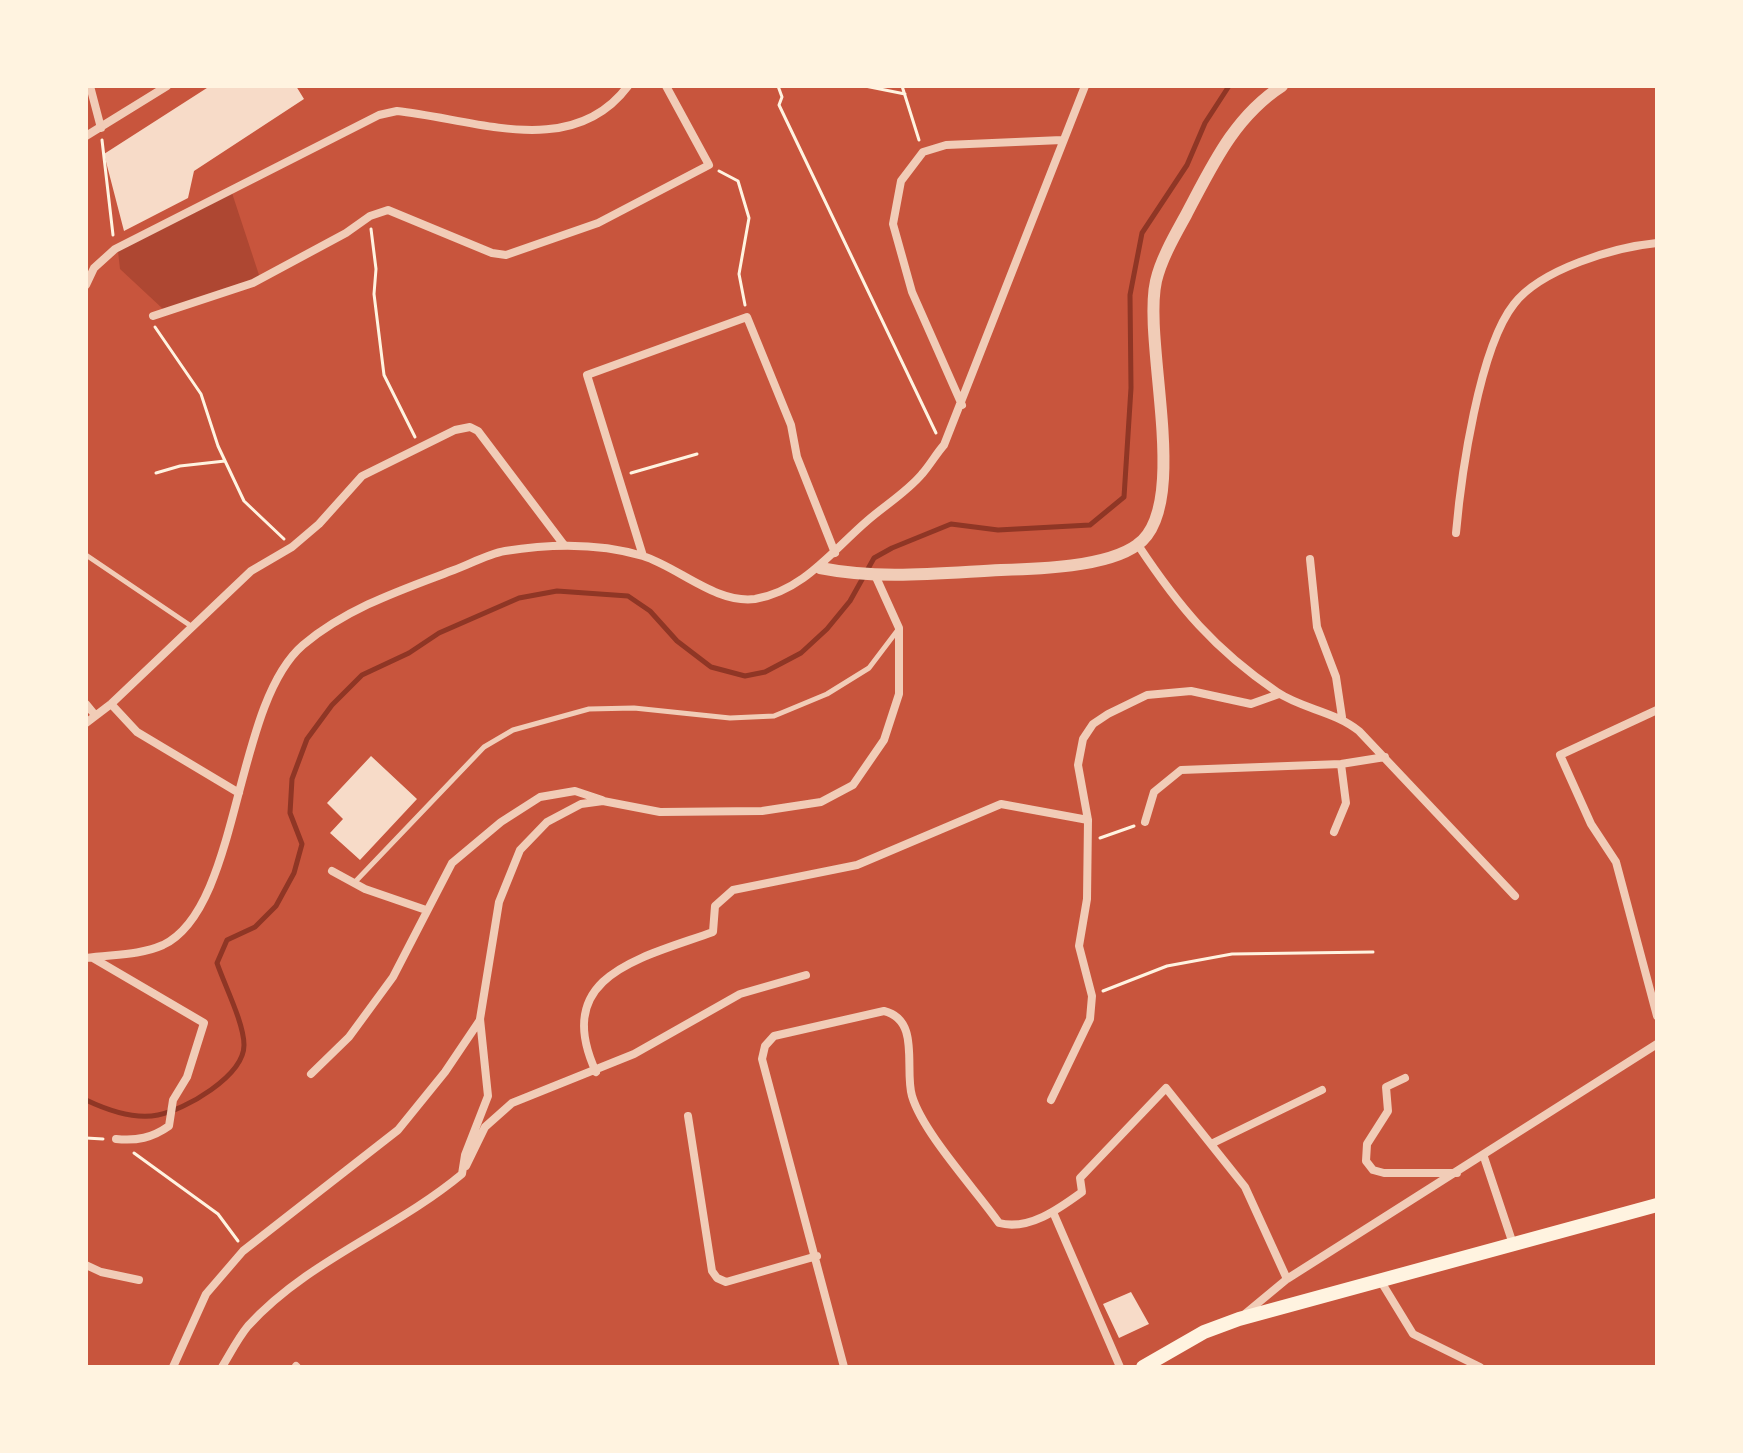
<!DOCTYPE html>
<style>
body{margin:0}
#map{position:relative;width:1743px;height:1453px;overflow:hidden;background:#c8553d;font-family:Quicksand,sans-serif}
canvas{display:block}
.frame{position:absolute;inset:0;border:88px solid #fff3e0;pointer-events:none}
</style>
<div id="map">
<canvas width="1743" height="1453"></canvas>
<div class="frame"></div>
</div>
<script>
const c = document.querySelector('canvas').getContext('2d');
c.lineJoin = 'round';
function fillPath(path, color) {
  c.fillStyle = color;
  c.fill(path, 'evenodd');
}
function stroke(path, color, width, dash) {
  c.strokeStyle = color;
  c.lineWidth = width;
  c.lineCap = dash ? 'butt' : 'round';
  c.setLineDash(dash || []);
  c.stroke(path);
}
fillPath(new Path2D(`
 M232,193L260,278L163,309L120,269L118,251Z`), '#ae4732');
stroke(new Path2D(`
 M86,1100C107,1110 134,1120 158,1115C185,1110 244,1076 244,1045C244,1023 224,984 217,963L227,940L255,927L276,906L294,873L302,844L290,813L292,779L307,739L332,705L362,675L409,653L439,633L519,598L557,591L628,596L650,611L677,641L711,667L745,676L765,672L801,653L827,629L850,601L874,558L892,548L951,524L998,530L1090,525L1124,497L1131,388L1130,295L1142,233L1187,165L1205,123L1229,86`), '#8f3625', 5);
fillPath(new Path2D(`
 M210,86H296L304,99L194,171L188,198L124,231L104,154Z
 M371,756L417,799L360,860L330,833L343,819L327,803Z
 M1131,1292L1149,1324L1119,1338L1103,1304Z`), '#f7dbc8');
stroke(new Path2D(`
 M778,86L782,97L779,105L936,433
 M865,86L905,94
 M902,86L919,140
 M102,140L113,235
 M719,171L738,181L749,218L739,274L745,305
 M371,229L376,269L374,294L384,375L415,437
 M155,327L201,394L218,446L244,501L284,539
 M156,473L180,466L225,461
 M631,473L697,454
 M1100,838L1134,826
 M1103,991L1167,966L1232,954L1373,952
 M86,1138L103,1139
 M134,1153L218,1214L238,1241`), '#fff3e0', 3);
stroke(new Path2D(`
 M86,555L191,626
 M354,883L484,747L513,730L589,709L634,708L730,718L774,716L827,694L869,668L897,631`), '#f1ccb7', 5);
stroke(new Path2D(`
 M90,86L101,128
 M86,136L167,86
 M86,285L94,268L115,249L379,115L397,111C474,119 572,161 628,86
 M153,316L253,283L346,233L370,216L388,210L492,253L506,255L598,223L709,165L666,86
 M962,405L912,292L893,224L901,181L923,152L946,145L1062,140
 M1456,533C1461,476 1479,348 1514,304C1541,269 1615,247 1657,243
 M1138,545C1179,607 1214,649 1277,692C1302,709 1334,711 1359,731L1515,896
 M643,556L587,375L747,317L791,425L797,457L835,553
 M1310,559L1317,627L1336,677L1342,717
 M86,704L95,715
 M111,704L137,732L239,793
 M1657,710L1560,755L1591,824L1616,862L1657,1016
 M86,723L111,704L251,571L292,547L319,524L362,476L455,430L470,427L478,431L564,545
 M1145,822L1154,792L1181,770L1341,764L1385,757
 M1334,832L1346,803L1341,764
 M332,871L365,889L426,910
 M86,958C112,954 138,956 163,945C241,908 233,705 303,645C347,608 401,590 454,570C470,564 488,554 505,551C549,544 600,543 643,556C678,567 716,604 755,599C803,591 832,551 867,521C884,506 907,492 922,474C930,465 936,454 944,445L1085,86
 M93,958L204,1023L187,1077L173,1100L169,1126C152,1138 137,1141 116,1139
 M596,1072C551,975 641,958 713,932L715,906L733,890L857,865L1001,804L1088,820
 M311,1074L349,1037L393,977L452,863L501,822L540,797L575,791L602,800
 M1405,1078L1386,1087L1388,1111L1367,1144L1366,1161L1373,1170L1384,1173H1457
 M1051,1100L1090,1019L1092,996L1079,946L1087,899L1088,820L1078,765L1083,739L1093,724L1108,714L1147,695L1191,691L1251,704L1279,694
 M688,1116L712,1271L717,1278L726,1282L817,1256
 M1211,1144L1322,1090
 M1484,1157L1513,1244
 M466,1166L485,1127L512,1103L634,1054L740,994L806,975
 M1053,1212L1120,1367
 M86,1265L101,1272L139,1280
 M1380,1280L1413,1334L1480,1367
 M1246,1313L1287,1279L1657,1044
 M296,1366L297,1367
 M173,1367L206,1294L243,1251L398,1130L445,1072L480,1020
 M222,1367C230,1354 238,1338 248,1326C308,1260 395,1230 462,1174L465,1155L488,1096L480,1019L499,902L520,850L547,822L581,804L603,801L660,812L762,811L821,802L853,785L884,740L899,694V628L875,575
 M844,1367L762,1059L765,1046L774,1036L884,1011C921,1020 904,1069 912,1096C923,1133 976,1190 999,1223C1029,1231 1060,1208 1082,1192L1080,1178L1166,1088L1245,1187L1287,1279`), '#f1ccb7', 8);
stroke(new Path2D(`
 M820,568C880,580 941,573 1001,570C1038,569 1107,567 1137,545C1192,507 1142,343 1156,281C1161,259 1175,235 1186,215C1212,166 1234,117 1282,86`), '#f1ccb7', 12);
stroke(new Path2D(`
 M1143,1367L1204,1332L1239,1319L1657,1205`), '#fff3e0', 14);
</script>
